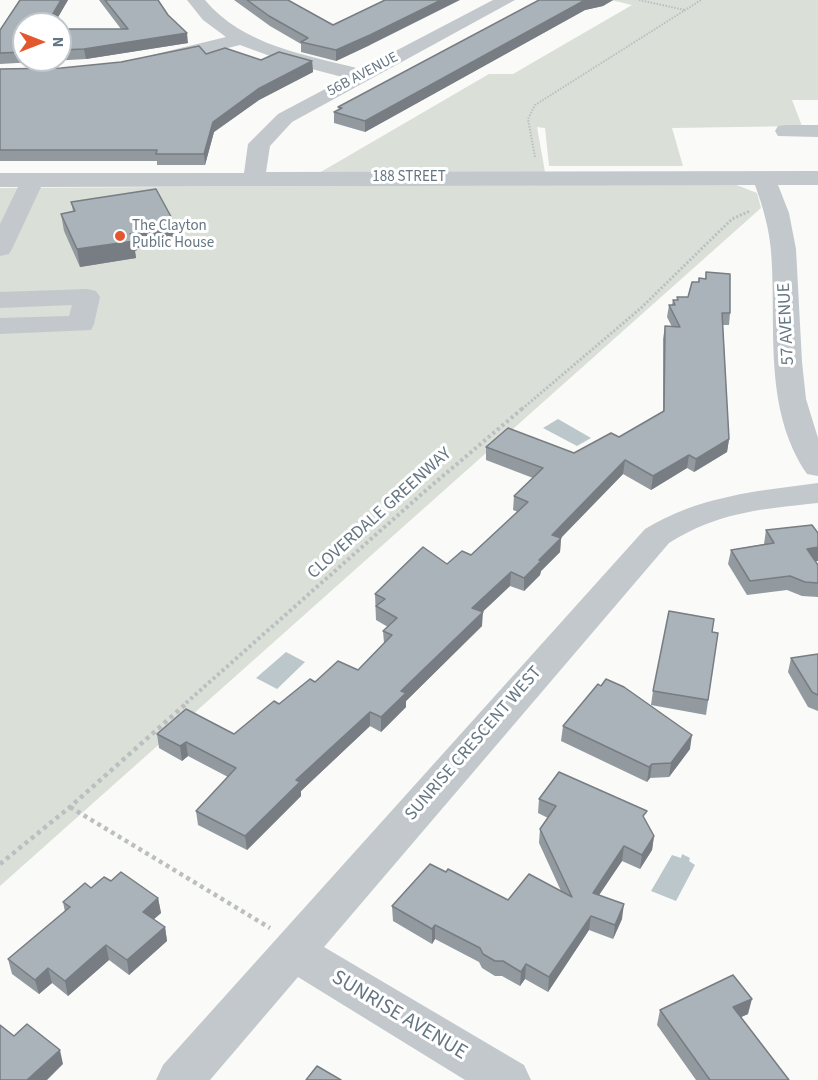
<!DOCTYPE html>
<style>
body{margin:0}
#map{position:relative;width:818px;height:1080px;overflow:hidden;background:#fafaf8;font-family:"Source Sans 3",sans-serif}
canvas{display:block}
.north{position:absolute;left:12px;top:12px;width:60px;height:60px;box-sizing:border-box;background:#fff;border:2px solid #c1c8cd;border-radius:50%;rotate:90deg;font-size:16px;font-weight:700;line-height:24px;text-align:center;color:#657683}
.north::after{content:'';display:block;margin:auto;width:21px;height:27px;background:#e4572e;clip-path:polygon(50% 0,100% 100%,50% 72%,0 100%)}
</style>
<div id="map">
<canvas width="818" height="1080"></canvas>
<div class="north">N</div>
</div>
<script>
const c = document.querySelector('canvas').getContext('2d');
c.lineJoin = 'round';
function fillPath(path, color) {
  c.fillStyle = color;
  c.fill(path, 'evenodd');
}
function stroke(path, color, width, dash) {
  c.strokeStyle = color;
  c.lineWidth = width;
  c.lineCap = dash ? 'butt' : 'round';
  c.setLineDash(dash || []);
  c.stroke(path);
}
function label(font, color, halo, rows, align = 'center') {
  c.font = font + ' "Source Sans 3",sans-serif';
  c.lineWidth = 6;
  c.setLineDash([]);
  c.textBaseline = 'middle';
  c.strokeStyle = halo;
  c.fillStyle = color;
  for (const [text, x, y, turn = 0] of rows) {
    c.save();
    c.translate(x, y);
    c.rotate((+turn || 0) * Math.PI / 180);
    c.textAlign = isNaN(turn) ? turn : align;
    if (halo) c.strokeText(text, 0, 0);
    c.fillText(text, 0, 0);
    c.restore();
  }
}
fillPath(new Path2D(`
 M611,0H818V100H792L802,126L672,128L683,166H549L545,128L537,127L545,172L319,173L489,74H513L632,5Z
 M734,184L757,193L761,208L0,886V188Z`), '#dadfd7');
fillPath(new Path2D(`
 M558,419L591,438L577,446L543,428Z
 M286,652L305,662L277,689L256,678Z
 M682,854L690,858L689,861L695,865L676,901L651,891L672,855L681,858Z`), '#bbc7cb');
stroke(new Path2D(`
 M639,0L685,10
 M535,157L528,119L535,105L701,0`), '#bbbfc2', 2, [1.5, 1.5]);
stroke(new Path2D(`
 M522,409L641,308L732,219L750,211`), '#bbbfc2', 3, [2, 2]);
stroke(new Path2D(`
 M186,703L424,492L523,408`), '#bbbfc2', 4, [3, 3]);
stroke(new Path2D(`
 M70,807L270,928
 M0,864L70,807L188,702`), '#bbbfc2', 4.5, [4, 4]);
fillPath(new Path2D(`
 M187,0H205C243,46 307,55 361,69L493,0H515L292,122L270,146L266,172L818,171V185H778L789,213L796,249L802,362L806,399L818,438V476L807,474C762,408 777,326 771,251C769,228 763,207 755,185L41,187L12,249L9,254L0,256V224L18,187H0V173H244L248,144L278,114L346,78L289,63L240,45L159,65L152,63L149,59L152,55L226,37L203,20Z
 M786,125H818V137L778,136L775,131L778,126Z
 M87,289L96,291L100,297L94,324L91,330L0,334V318L69,316L72,305L0,308V292Z
 M818,483V503C762,509 718,512 669,543L324,947L524,1065L531,1080H465L298,977L210,1080H156L163,1065L645,529C699,496 757,491 818,483Z`), '#c3c8cc');
fillPath(new Path2D(`
 M20,0H68L54,24H24V60H60V29H121L99,0H158L188,43L86,59L0,64V30Z
 M234,0H288L370,45L336,61L301,52V44L270,26Z
 M539,0H613L603,6L585,10L365,132L334,123V112L339,110L338,107Z
 M206,54L261,60L312,61L313,72L259,100L214,132L205,165H157V161H0V69L61,68Z
 M71,202L175,224L177,241L137,248V250L135,251L136,258L80,267L64,231L61,214L73,211Z
 M706,272L730,313L729,325H723L729,439L727,452L694,472L687,468L651,490L623,474L561,538L560,552L541,571L540,575L524,591L510,586L482,612V626L406,701V707L381,732L370,726L301,791V796L247,850L198,825L196,811L228,777L188,756L182,761L159,748L157,734H234L315,682L358,670L384,643L383,631L388,627L376,620L375,594L471,555L518,512L513,510L514,496L533,478L486,460V447L574,453L619,437L663,412V339L665,326L672,327L667,317L669,305H672L673,300H677V297H688L698,282L699,278L705,279Z
 M766,530L818,547V561H816L818,565V597L802,596L787,590L747,595L728,564L731,550L764,544Z
 M712,632L718,633L706,715L651,705L653,691Z
 M818,654V711L808,707L788,672L791,658Z
 M563,726L690,749L669,777L650,778L647,782L561,741Z
 M539,799L645,820L654,836L652,850L640,869L622,861L599,895L622,919L613,939L589,930L548,992L525,979L520,986L502,976H495L482,968L479,962L435,939L432,944L393,921L392,906L446,872L508,900L561,891L539,843L540,829L548,818L538,813Z
 M111,881L158,898L161,913L154,919L165,927L167,941L129,975L109,960L68,996L52,983L39,994L12,974L8,959L65,912L63,902L91,888Z
 M660,1010L748,1014L741,1017L789,1080H696L657,1025Z`), '#929a9f');
fillPath(new Path2D(`
 M61,0H68L54,24H47Z
 M441,0H460L370,45L336,61V50Z
 M585,0H613L603,6L585,10L365,132V121Z
 M187,33L188,43L86,59L84,49Z
 M312,61L313,72L259,100L214,132L205,165L204,154L213,122L258,89Z
 M175,224L177,241L137,248V250L135,251L136,258L80,267L77,249L130,234L134,230Z
 M729,439L727,452L694,472L696,459Z
 M689,455L687,468L651,490L653,476Z
 M625,460L623,474L552,547L561,538L560,552L541,571L540,575L524,591V578L539,560L552,535Z
 M818,547V561L805,563L807,549Z
 M511,572L510,586L472,622V608Z
 M483,612L482,626L406,701V707L381,732V717L401,691Z
 M370,712V726L301,791V796L247,850L245,836L296,780Z
 M692,735L690,749L669,777L671,763Z
 M186,742L188,756L182,761L180,746Z
 M652,764L650,778L647,782L649,767Z
 M654,836L652,850L640,869L642,855Z
 M624,846L622,861L591,907L593,893Z
 M158,898L161,913L146,926L143,912Z
 M624,904L622,919L613,939L615,925Z
 M591,916L589,930L548,992L549,977Z
 M435,925V939L432,944V929Z
 M165,927L167,941L129,975L127,960Z
 M106,945L109,960L68,996L65,981Z
 M526,964L525,979L520,986L521,972Z
 M48,968L52,983L39,994L35,980Z
 M752,999L748,1014L730,1022L733,1007Z
 M60,1050L63,1064L47,1080H27Z`), '#777d82');
const building = new Path2D(`
 M20,0H61L47,24H24V52L0,53V30Z
 M105,0H158L168,15L187,33L84,49L60,50V29H128Z
 M247,0H288L333,25L385,0H441L370,35L336,50L301,42L308,38L269,16Z
 M539,0H585L365,121L334,112L342,108L338,107Z
 M199,46L206,54L225,48L261,60L279,52L312,61L258,89L213,122L204,154H156L157,150H0V69L61,68L121,62Z
 M156,189L175,224L134,230L135,233L130,234L134,241L77,249L61,214L75,211L71,202Z
 M706,272L730,274V313H722L729,439L696,459L689,455L653,476L625,460L552,535L561,538L539,560L541,561L524,578L511,572L472,608L483,612L401,691L406,693L381,717L370,712L296,780L300,782L245,836L196,811L236,768L186,742L180,746L157,734L186,709L234,734L274,701L279,704L310,679L315,682L338,661L358,670L392,635L383,631L397,618L376,606L385,599L375,594L423,547L447,564L462,551L471,555L528,502L514,496L543,468L486,447L508,428L574,453L611,433L619,437L664,411L665,326L680,327L669,305H675L673,300H678L677,297H688L692,282H699V278L706,279Z
 M812,525L818,533V547L807,549L818,565V583L805,582L790,576L750,581L731,550L774,543L766,530Z
 M669,611L714,619L712,632L718,633L708,700L653,691Z
 M818,654V695L812,692L791,658Z
 M606,679L624,687L692,735L671,763L652,764L649,767L563,726L598,684L601,686Z
 M559,772L647,811L643,816L654,836L642,855L624,846L593,893L624,904L615,925L591,916L549,977L526,964L521,972L503,961H495L483,954L480,948L435,925L432,929L392,906L430,864L446,872L448,869L508,900L529,874L572,897L540,829L556,806L539,799Z
 M121,872L158,898L143,912L165,927L127,960L106,945L65,981L48,968L35,980L8,959L70,907L63,902L85,883L91,888L104,877L111,881Z
 M733,975L752,999L733,1007L789,1080H710L660,1010Z
 M27,1024L60,1050L27,1080H0V1025L14,1036Z
 M317,1066L341,1080H306Z`);
fillPath(building, '#aab3b9');
stroke(building, '#777d82', 1.5);
for (const [x, y, r, color] of [
 [120,236,6,"#e4572e"]
]) {
  const dot = new Path2D();
  dot.arc(x, y, r, 0, 2 * Math.PI);
  c.fillStyle = color;
  c.fill(dot);
  stroke(dot, '#fff', 2);
}
label('15px', '#657683', '#fff', [
 ["56B AVENUE",363,75,-28],
 ["188 STREET",409,178]
]);
label('15px', '#657683', '#fff', [
 ["The Clayton",132,227],
 ["Public House",132,244]
], 'left');
label('18px', '#657683', '#fff', [
 ["57 AVENUE",787,324,-93],
 ["CLOVERDALE GREENWAY",380,514,-42],
 ["SUNRISE CRESCENT WEST",474,744,-49]
]);
label('21px', '#657683', '#fff', [
 ["SUNRISE AVENUE",399,1016,31]
]);
</script>
